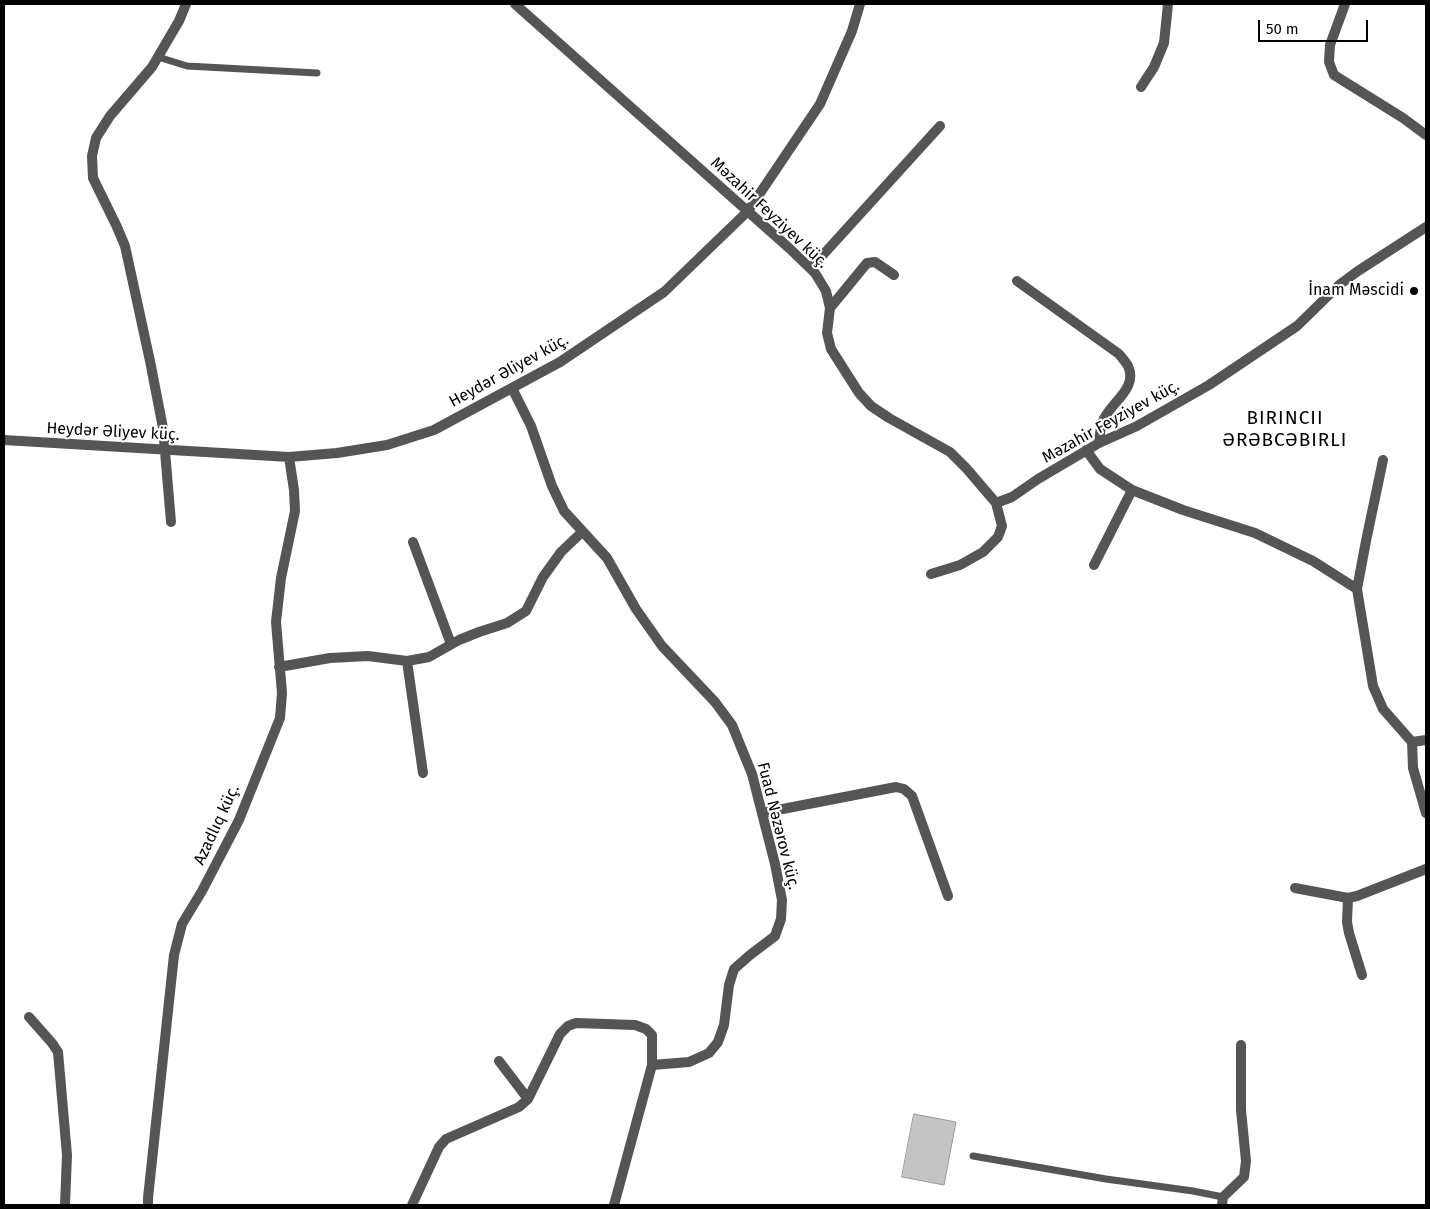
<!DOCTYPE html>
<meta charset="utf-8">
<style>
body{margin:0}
#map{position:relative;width:1430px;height:1209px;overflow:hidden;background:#fff;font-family:"Fira Sans",sans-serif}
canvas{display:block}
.frame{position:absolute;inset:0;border:5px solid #000;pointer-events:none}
.scale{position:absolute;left:1258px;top:20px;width:110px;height:22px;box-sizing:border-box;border:2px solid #000;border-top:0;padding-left:6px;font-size:15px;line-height:18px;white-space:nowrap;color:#000;-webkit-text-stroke:4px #fff;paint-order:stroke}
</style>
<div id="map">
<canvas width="1430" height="1209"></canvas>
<div class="frame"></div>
<div class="scale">50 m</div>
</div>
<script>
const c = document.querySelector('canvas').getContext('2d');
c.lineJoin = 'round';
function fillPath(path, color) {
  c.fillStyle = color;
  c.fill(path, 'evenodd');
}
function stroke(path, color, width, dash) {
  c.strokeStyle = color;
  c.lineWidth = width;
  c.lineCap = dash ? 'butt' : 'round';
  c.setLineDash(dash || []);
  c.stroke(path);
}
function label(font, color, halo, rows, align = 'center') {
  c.font = font + ' "Fira Sans",sans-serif';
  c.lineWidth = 4;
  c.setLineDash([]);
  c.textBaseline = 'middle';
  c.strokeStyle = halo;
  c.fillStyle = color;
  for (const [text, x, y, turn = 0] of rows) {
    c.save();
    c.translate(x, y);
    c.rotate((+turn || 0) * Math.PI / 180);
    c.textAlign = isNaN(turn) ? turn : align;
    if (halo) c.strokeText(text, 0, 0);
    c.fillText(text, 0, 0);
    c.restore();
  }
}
const building = new Path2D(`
 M914,1114L956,1122L944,1185L902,1177Z`);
fillPath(building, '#c4c4c4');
stroke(building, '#999', 1);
stroke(new Path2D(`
 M158,57L187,66L317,73
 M973,1156L1106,1179L1193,1191L1223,1197`), '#555', 7);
stroke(new Path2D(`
 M515,4L789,248L815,273L826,291L830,308L827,333L831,349L859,393L871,406L889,418L950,452L967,469L996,503L1012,497L1038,479L1099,443L1137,426L1209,385L1297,326L1339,285L1358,271L1426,227
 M1345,4L1330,45L1329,62L1334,75L1403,118L1426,135
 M1141,87L1154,67L1164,43L1168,4
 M811,268L940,126
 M1017,281L1119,354C1122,358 1126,362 1128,366C1139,389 1108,404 1102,423C1100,429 1100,437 1099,443
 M830,308L867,263L875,262L894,275
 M512,388L531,426L552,486L564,511L607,558L636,609L662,646L715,702L732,725L752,774L775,864L782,900L781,919L775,936L750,955L734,969L729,985L724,1025L718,1042L709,1053L689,1062L652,1065L614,1205
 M4,440L289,457L337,453L387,445L434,430L560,362L664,292L748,211L820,104L852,31L860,4
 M1086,450L1100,469L1132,490L1183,510L1255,533L1313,561L1357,589L1373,686L1383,709L1412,742
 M171,522L163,428L150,361L125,246L117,227L93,178L92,156L96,138L110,116L152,67L179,21L186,4
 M413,542L451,644
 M1094,565L1132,490
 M931,574L960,565L983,552L998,537L1002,526L996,503
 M1357,589L1366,541L1383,460
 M407,661L423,773
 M279,667L330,658L368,656L407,661L429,657L459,640L479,632L507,623L526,611L543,577L561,552L582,532
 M1426,740L1412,742L1413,768L1426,813
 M762,813L896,787L904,789L912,796L948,896
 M1295,888L1348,898L1357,896L1426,869
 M1348,898L1347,922L1349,933L1362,975
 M29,1017L52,1043L58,1052L67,1155L65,1205
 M499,1061L528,1099
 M148,1205V1198L174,955L182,924L202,891L239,820L280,718L282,693L276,622L281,578L295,511L294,490L289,457
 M412,1205L439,1147L446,1139L519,1107L528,1099L560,1034L568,1026L576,1023L635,1025L646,1029L652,1035V1065
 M1222,1205L1223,1197L1244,1177L1246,1161L1241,1110V1045`), '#555', 10);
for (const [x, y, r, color] of [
 [1414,291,5,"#000"]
]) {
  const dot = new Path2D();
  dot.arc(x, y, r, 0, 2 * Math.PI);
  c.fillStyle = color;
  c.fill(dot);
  stroke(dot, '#fff', 2);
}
label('16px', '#000', '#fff', [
 ["Məzahir Feyziyev küç.",769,213,43],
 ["Heydər Əliyev küç.",509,371,-29],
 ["Məzahir Feyziyev küç.",1111,422,-29],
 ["Heydər Əliyev küç.",113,432,3],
 ["Azadlıq küç.",217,825,-65],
 ["Fuad Nəzərov küç.",778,826,76]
]);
label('16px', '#000', '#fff', [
 ["İnam Məscidi",1404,291]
], 'right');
c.letterSpacing = '1px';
label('19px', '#000', '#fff', [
 ["BIRINCII",1285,419],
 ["ƏRƏBCƏBIRLI",1285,441]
]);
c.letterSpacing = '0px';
</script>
